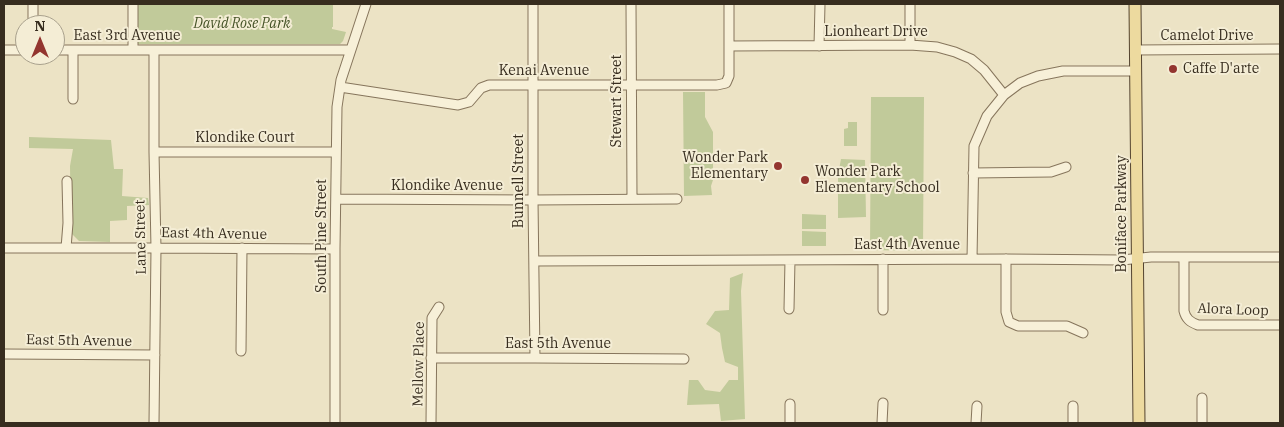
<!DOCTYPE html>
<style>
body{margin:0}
#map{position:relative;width:1284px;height:427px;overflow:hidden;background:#ece3c5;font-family:"IBM Plex Serif",serif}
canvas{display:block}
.frame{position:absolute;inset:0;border:5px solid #372d1f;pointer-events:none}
.north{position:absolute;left:15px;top:15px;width:50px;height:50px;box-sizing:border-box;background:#f4edd5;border:1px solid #a8a08c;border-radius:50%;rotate:0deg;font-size:14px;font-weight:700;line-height:20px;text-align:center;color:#372d1f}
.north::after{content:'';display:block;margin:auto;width:18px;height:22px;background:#93352f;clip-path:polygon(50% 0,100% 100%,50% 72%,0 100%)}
</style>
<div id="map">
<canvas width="1284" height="427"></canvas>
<div class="frame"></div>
<div class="north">N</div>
</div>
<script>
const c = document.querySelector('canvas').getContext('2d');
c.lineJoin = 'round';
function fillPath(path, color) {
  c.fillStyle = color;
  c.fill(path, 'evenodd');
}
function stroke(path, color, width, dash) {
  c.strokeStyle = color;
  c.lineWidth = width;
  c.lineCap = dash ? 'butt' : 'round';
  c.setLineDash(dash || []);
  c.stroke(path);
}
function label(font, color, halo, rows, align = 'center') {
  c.font = font + ' "IBM Plex Serif",serif';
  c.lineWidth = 4;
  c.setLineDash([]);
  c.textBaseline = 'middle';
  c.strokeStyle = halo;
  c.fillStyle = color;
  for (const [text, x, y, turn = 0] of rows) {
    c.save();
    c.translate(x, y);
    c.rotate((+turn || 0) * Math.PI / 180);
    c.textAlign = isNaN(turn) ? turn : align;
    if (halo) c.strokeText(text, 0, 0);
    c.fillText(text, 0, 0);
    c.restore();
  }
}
fillPath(new Path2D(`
 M138,4H333V27H332V29L346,32L343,41L340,44H138Z
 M683,92H705V117L713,132V180L711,186L712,195L684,196Z
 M871,97H924L923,251L870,250Z
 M848,122H857V146H844V129L848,128Z
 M29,137L111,140L114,169H123L122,196L148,198L149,205L127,206V220L110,221V242L79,241L71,233L70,166L73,149L29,148Z
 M841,159L865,160L866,217L838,218V175Z
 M802,214L826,215V229H802Z
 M802,231L826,232V246H802Z
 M743,273L741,291L745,419L721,421L719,404L687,405L689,380H698L705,390L720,392L729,380H738V367L725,362L722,348L720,333L706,324L715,311L729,310L730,278Z`), '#c1ca9a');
const minor = new Path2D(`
 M33,4V25
 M533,4V200L535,358
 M631,4L632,198
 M910,45V4
 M729,46L910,45L937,47L955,52L971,59L984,70L1004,95
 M819,46L820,4
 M4,50H25
 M55,50H350
 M73,50V99
 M133,50V4
 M154,50V152L156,248L154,423
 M1135,50L1280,49
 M340,87L458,105L469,102L481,88L489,85H717L726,83L729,76V4
 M154,152H335
 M973,173L1051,172L1066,167
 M336,199L533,200L677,199
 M4,248H156L335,249
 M66,248L68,223L67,181
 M1184,258V311C1186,319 1190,322 1198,325H1280
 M883,259V310
 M972,259L974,146L987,116L1004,95L1020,83L1038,76L1063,71H1135
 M1006,259V312L1009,322L1018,326H1067L1083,333
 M534,261L1006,259L1122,260L1151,257H1280
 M789,309L790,260
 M241,351L242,248
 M4,354L155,355
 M431,358H535L684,359
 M1202,398V423
 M335,423V249L337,107L341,80L366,4
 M431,423L432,318L439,307
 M790,423V404
 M882,423L883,403
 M976,423L977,406
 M1073,423V406`);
const major = new Path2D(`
 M1135,4L1139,423`);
stroke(minor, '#86755c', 11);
stroke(major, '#544430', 13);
stroke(minor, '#f7f0d8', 9);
stroke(major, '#edda9f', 11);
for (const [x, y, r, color] of [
 [1173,69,5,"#93352f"],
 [778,166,5,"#93352f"],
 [805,180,5,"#93352f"]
]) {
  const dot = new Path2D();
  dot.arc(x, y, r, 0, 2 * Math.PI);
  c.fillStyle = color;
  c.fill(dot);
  stroke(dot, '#f4edd5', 2);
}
label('italic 14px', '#455327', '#f4edd5', [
 ["David Rose Park",242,24]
]);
label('14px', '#372d1f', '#f4edd5', [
 ["Lionheart Drive",876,32],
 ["East 3rd Avenue",127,36],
 ["Camelot Drive",1207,36],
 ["Kenai Avenue",544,71],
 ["Stewart Street",617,101,-90],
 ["Klondike Court",245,138],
 ["Bunnell Street",519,181,-90],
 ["Klondike Avenue",447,186],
 ["Boniface Parkway",1122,214,-90],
 ["East 4th Avenue",214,234,1],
 ["South Pine Street",322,236,-90],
 ["Lane Street",141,237,-91],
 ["East 4th Avenue",907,245],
 ["Alora Loop",1233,310,2],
 ["East 5th Avenue",79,341,1],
 ["East 5th Avenue",558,344],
 ["Mellow Place",419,364,-89]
]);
label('14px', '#372d1f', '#f4edd5', [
 ["Caffe D'arte",1183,69],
 ["Wonder Park",768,158,"right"],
 ["Elementary",768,174,"right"],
 ["Wonder Park",815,172],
 ["Elementary School",815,188]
], 'left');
</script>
